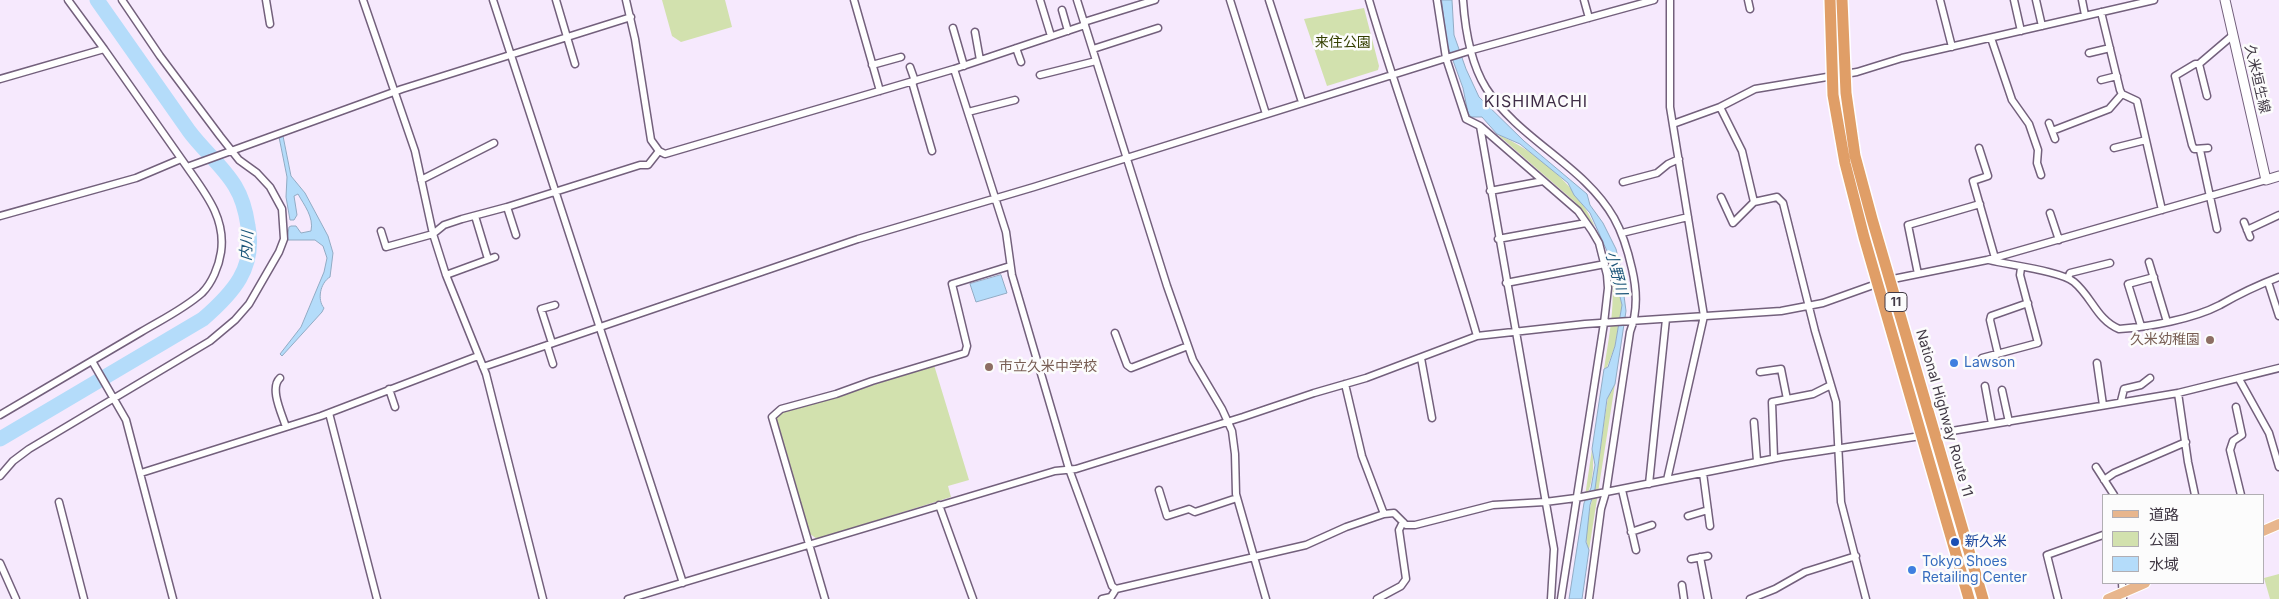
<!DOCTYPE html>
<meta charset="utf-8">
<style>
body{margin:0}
#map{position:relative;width:2279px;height:599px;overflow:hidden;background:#f6e9fd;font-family:Inter,"Noto Sans JP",sans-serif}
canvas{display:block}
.legend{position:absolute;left:2102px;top:494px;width:162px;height:90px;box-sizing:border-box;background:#fcfcfc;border:1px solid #b1aeb3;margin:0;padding:6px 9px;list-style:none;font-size:15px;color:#413945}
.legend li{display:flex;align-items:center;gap:10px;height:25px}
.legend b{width:25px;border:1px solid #b1aeb3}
</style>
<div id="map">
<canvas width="2279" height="599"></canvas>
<ul class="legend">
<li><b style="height:6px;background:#e8b68d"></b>道路</li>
<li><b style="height:14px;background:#d2e1ae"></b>公園</li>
<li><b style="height:14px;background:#b4dcfa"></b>水域</li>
</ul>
</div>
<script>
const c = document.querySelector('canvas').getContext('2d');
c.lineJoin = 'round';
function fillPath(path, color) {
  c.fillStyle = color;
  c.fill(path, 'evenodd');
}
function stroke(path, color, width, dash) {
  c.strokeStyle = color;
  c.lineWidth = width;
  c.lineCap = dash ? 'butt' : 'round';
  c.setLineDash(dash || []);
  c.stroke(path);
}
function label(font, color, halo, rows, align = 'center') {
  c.font = font + ' Inter,"Noto Sans JP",sans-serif';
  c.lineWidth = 5;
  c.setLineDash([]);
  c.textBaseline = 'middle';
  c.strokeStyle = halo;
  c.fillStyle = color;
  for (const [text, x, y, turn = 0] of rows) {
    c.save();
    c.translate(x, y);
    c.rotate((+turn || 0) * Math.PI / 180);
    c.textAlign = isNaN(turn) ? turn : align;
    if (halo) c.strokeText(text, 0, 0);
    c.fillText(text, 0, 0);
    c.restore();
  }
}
fillPath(new Path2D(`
 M662,0H725L732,27L681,42L672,36Z
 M1364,8L1379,66L1378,70L1327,86L1304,19Z
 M1497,134C1536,151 1579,187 1595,227L1575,202Z
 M1608,256L1615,273L1622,305L1615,346L1607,367L1604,369C1610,331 1618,293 1608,256Z
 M934,365L969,480L948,486L951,497L817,539L810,534L775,425L776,417L782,412L840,396Z
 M1615,384L1589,550C1581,530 1592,506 1595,486C1600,456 1603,427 1608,397Z
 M1592,449C1595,469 1592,485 1584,503Z
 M2279,574V599H2270L2264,578Z`), '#d2e1ae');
const water = new Path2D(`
 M1442,0H1452L1454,35L1466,69L1479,97L1524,141L1587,194L1590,205L1603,223L1616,249L1620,265L1626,311L1615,384L1607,399L1595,489L1590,505L1586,542L1589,550L1582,599H1569L1584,503L1591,488L1595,465L1592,449L1604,369L1608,367L1615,346L1622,305L1611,260L1590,213L1574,195L1568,183L1520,144L1497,134L1482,117H1471L1468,113L1463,88L1447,44Z
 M283,136L291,176L305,193L328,236L333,253L330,277C320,283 317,300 324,308L322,312L282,356L280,354L301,327L324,272L327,258L323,246L315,240H287L289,227L291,226H296L301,233L311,231C314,217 304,205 298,194L294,196L297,215L294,220H290L286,197L287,177L279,137Z
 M1001,275L1007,293L976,302L970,284Z`);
fillPath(water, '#b4dcfa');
stroke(water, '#92abc4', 1);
stroke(new Path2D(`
 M0,439L203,319C233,293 256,268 248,226C246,212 243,199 235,186C223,166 203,150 189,131C158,87 128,44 97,0`), '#b4dcfa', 15);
const minor = new Path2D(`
 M68,0L104,49
 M266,0L270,24
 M363,0L415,151L433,234L446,275L486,374L543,599
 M493,0L683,583
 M556,0L575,64
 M626,0L635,39L651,140L659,151L665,154L954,69
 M854,0L880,91
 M1040,0L1051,36
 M1077,0L1167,286L1193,360L1222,409L1232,431L1235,454L1236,494L1266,599
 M1230,0L1266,114
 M1269,0L1302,102
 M1369,0C1402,113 1445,223 1477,336
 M1437,0L1446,58L1466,119L1480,126L1578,211L1592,231L1599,243L1607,275L1608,288L1604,323L1561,599
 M1463,0C1465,28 1471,64 1486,88C1519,140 1584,165 1614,218C1623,234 1628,251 1632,269C1637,290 1638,311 1630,332L1606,492L1601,509L1589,599
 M1584,0L1589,18
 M1748,0L1750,9
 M1940,0L1952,47
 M2014,0L2021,31
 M2036,0L2042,26
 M2082,0L2085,15
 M1062,10L1068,31
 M2101,12L2120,90L2122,94L2137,101L2162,210
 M1084,22L1155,0
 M1085,25L954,69L1006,232L1012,275L1069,469L1112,586L1116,589L1306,545L1346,527L1384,514L1394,513L1406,525H1415L1493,505L1545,502L1576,498L1782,457L1934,434L2178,393L2279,368
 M953,28L964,66
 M975,32L980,60
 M1991,38L2012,100L2029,124L2038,150L2037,163L2041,175
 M1016,48L1021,62
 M1093,49L1158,28
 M2089,53L2110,48
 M2199,64H2195L2175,76L2192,145L2194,149L2208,148
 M872,65L901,57
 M910,67L915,81
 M1040,75L1096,61
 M0,79L104,49L187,167L402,89L631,17
 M2101,80L2117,76
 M912,82L932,151
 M2207,96L2199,64L2233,35
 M1720,107L1742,151L1754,202L1777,197L1783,203L1815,331L1836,402L1841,502L1866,599
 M968,112L1015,100
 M2049,123L2055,139
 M1673,124L1720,107L1755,89L1857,72L1902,58L2154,0
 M1480,126L1554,549L1551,599
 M2052,131L2109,109L2122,94
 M1979,148L1988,176L1973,181L1995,258
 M2114,148L2146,140
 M2200,150L2217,229
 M421,180L494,143
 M1623,182L1657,173L1668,164L1679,159
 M1490,191L1543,181
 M1721,197L1733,223L1754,202
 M507,207L516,235
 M2050,213L2059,240
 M0,216L136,178L181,159
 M475,216L488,259
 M2244,222L2250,237
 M2247,230L2279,215
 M381,231L386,247L433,234L444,225L462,219L507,207L640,165H648L659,151
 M1622,233L1688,217
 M1498,239L1586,223
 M1989,260C2008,265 2061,271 2074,282C2092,297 2097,320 2119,329C2149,327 2193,319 2220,305C2239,294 2258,285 2279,277
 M2149,262L2167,322
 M1918,274L1908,225L1980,204
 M446,275L495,257
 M2068,278L2070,273L2110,263
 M1888,280L1987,260L2266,180
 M2268,282L2279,316
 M1506,283L1605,264
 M2141,326L2128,284L2154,277
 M1115,333L1127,365L1131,368L1188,346
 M552,343L541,309L555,305
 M547,345L553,364
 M1998,354L1990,320L1991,316L2028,303
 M1421,358L1432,418
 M1982,358L2038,343L2020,275L2021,268
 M92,361L126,420L173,599
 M2097,363L2103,405
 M483,367L858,239L1034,187L1472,50L1654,0
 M1760,372L1781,369L1787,399
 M280,378C269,388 282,414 286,427
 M2239,379L2269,433L2279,467
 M1345,384L1362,456L1384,514
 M1985,386L1992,424
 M389,389L395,407
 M2002,390L2009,422
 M2178,393L2188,462L2195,495
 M2121,401L2124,389L2141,385L2150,378
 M2236,407L2242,435L2233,441L2230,450L2241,495
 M329,413L377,599
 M0,415C47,387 94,360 141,332C161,320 184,309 202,293C212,283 219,266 221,252C226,218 205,193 187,167
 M1754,422L1757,461
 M1774,458L1772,402L1813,394L1831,385
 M2096,467L2114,495
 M141,473L321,416L478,356
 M1703,473L1710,526
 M0,476L13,461L29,449L210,341L235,320L249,304L279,252L284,239L282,209L270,187L257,173L239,160L220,136L160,56L122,0
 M1667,480L1704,316L1670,107V0
 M2104,480L2114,473L2186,442
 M1649,484L1666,319
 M1159,490L1167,516L1189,509L1195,512L1237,498
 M1622,490L1636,550
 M59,502L84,599
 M939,505L973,599
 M1688,516L1708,510
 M1631,532L1652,525
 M1700,557L1708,599
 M1691,559L1708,556
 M0,563L16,599
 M2122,583L2123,599
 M1682,585L1684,599
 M628,599L1055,471L1076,469L1243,417L1314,393L1366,378L1477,336L1585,324L1781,311L1823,303L1879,283
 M825,599L772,417L781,409L836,394L872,381L965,353L967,346L952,284L1010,266
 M1102,599L1111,597L1116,589
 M1377,599L1401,586L1406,579L1399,530L1403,522
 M1750,599L1775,589L1805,572L1856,556
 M2058,599L2047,555L2103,535`);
const secondary = new Path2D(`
 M2225,0L2266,180L2279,176`);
const primary = new Path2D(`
 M2263,531L2279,524
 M2108,599L2145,583`);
const trunk = new Path2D(`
 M1830,0L1833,95L1845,163L1864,237L1969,599
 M1842,0L1846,93L1855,156L1872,219L1983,599`);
stroke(minor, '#73607c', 9);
stroke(secondary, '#73607c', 11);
stroke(primary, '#fff', 12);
stroke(trunk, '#fff', 14);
stroke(minor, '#fff', 6);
stroke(secondary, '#fff', 9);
stroke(primary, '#e8b68d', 10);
stroke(trunk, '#e09e67', 11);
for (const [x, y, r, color] of [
 [2210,340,5,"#8d6e63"],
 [1954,363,5,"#3f7fe0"],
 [989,367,5,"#8d6e63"],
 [1955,542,5,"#1a4fb4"],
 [1912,570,5,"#3f7fe0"]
]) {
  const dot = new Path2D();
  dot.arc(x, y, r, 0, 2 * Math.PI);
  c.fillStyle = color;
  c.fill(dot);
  stroke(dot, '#fcfcfc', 2);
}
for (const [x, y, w] of [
 [1896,302,22]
]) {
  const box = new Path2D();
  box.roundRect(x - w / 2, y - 9.5, w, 19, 4);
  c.fillStyle = '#fcfcfc';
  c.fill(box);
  stroke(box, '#413945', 1);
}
label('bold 12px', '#413945', null, [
 ["11",1896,302]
]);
label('14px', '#333f00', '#fcfcfc', [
 ["来住公園",1343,43]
]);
label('14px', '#413945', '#fcfcfc', [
 ["久米垣生線",2257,79,77],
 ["National Highway Route 11",1944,413,74]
]);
label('14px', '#785e54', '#fcfcfc', [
 ["久米幼稚園",2200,340],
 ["市立久米中学校",999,367,"left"]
], 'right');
label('14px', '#366cbe', '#fcfcfc', [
 ["Lawson",1964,363],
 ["Tokyo Shoes",1922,562],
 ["Retailing Center",1922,578]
], 'left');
label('14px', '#164399', '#fcfcfc', [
 ["新久米",1965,542]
], 'left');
label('italic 15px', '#1c567a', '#fcfcfc', [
 ["内川",247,246,-86],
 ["小野川",1616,273,75]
]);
c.letterSpacing = '1px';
label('16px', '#402e48', '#fcfcfc', [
 ["KISHIMACHI",1536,102]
]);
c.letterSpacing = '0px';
</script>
